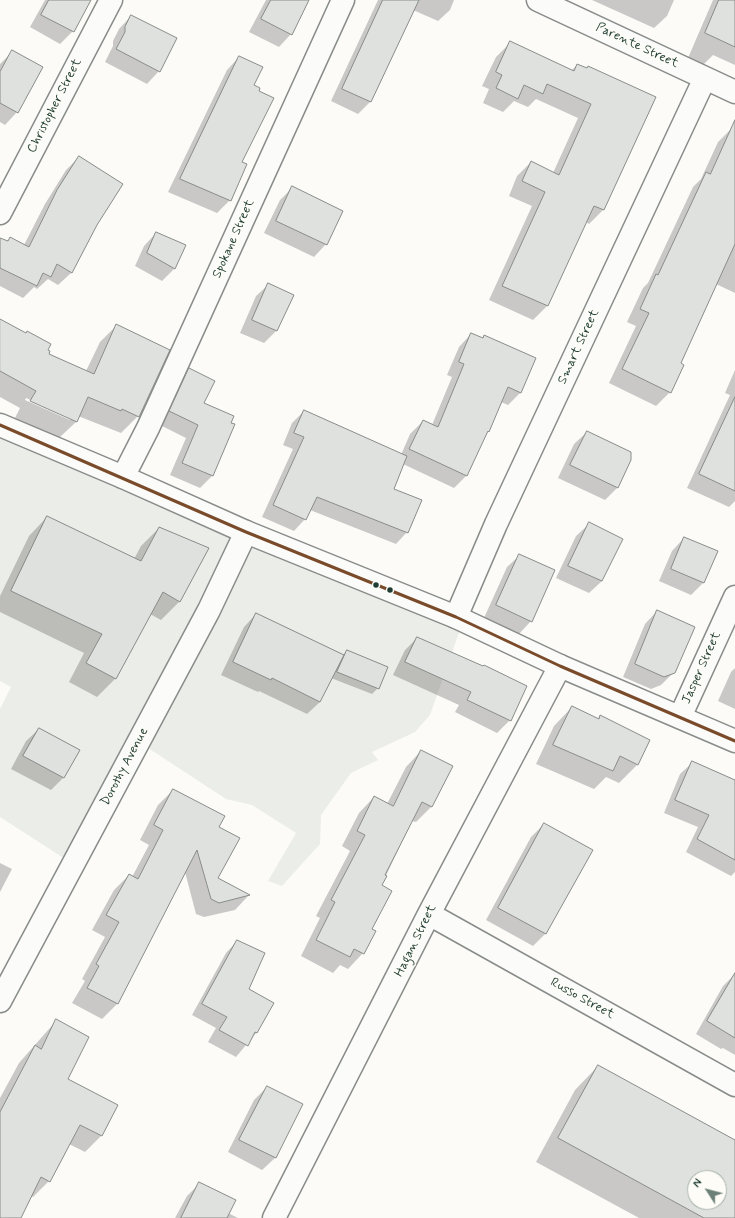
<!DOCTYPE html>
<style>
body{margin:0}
#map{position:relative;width:735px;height:1218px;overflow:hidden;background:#fcfbf8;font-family:Mynerve,sans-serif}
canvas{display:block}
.north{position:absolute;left:687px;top:1170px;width:40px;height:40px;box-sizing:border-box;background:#fdfcf7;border:1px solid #a4b0a9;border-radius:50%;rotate:306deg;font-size:11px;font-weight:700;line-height:16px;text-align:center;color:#1f3d34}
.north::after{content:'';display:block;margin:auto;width:14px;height:18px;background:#6c8079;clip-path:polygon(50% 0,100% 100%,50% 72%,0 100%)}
</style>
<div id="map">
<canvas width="735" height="1218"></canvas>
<div class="north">N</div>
</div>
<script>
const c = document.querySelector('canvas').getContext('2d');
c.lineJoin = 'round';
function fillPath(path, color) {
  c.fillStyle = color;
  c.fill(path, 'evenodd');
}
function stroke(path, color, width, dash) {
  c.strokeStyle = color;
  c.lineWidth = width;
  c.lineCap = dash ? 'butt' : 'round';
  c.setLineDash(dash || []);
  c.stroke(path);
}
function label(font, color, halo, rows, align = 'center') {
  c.font = font + ' Mynerve,sans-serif';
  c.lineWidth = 3;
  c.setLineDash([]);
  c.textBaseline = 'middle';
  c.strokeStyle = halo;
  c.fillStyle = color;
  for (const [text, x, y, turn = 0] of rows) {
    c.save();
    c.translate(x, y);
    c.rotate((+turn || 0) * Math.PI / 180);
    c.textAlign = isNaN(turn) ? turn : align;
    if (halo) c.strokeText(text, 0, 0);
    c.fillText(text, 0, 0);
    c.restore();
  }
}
fillPath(new Path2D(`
 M0,424L461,627L430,715L415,732L372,752L378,760L351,773L321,815L320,844L282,886L268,881L296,833L252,805L226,799L148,748L76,866L0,817V709L11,687L0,681Z`), '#ebede8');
fillPath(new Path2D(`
 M45,0H76L73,31L60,44L30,27Z
 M266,0H308L291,34L279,47L249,32Z
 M378,0H454L450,10L438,21L413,10L370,102L358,114L331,101Z
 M592,0H674L667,16L654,28Z
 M713,0H735V65L713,55L703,65L688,58Z
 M131,16L159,71L147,84L105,62L113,46V41L119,29Z
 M510,43L571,71L577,65L587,68L588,67L603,210L589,224L586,222L547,306L533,320L489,300L532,206L509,196L517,176L531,162L553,173L578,118L536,99L528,107L514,101L503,112L483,103L489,89L482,86L496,57Z
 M12,52L17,112L5,125L0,122V64Z
 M239,57L253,86L241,163L230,200L217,213L168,192L227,70Z
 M732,128L735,130V293L716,284L680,363L670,392L656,406L609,383L636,326L627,322L643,288L648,283L693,187L701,179L718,142Z
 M79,157L96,224L71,273L58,285L48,279L37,289L34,287L23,298L0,286V245L10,239L24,245L45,204L66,170Z
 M293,187L326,244L314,257L264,233L280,200Z
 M156,233L174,269L162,281L135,266L144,246Z
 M269,284L292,296L276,331L264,343L240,333L256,296Z
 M0,320L25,334L27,332L47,350L48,354L86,371L100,342L116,326L138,416L121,433L78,416L76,422L59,438L15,418L20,408L0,397ZM26,398L70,418V420L25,400Z
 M471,334L481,339L484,336L521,392L508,405L501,402L467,475L454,488L403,464L392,489L407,532L396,544L310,510L305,519L294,531L262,517L293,449L283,445L292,423L304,411L401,455L410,434L423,421L432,425L452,377L447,375L459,347Z
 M189,369L203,404L212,476L200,488L170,475L186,438L158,424L177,382Z
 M735,370V501L729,507L687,488L730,395L725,393Z
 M587,432L617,488L605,500L558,478L574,444Z
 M47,517L134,559L141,546L159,528L208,548L179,602L161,620L150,614L115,679L97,697L69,682L84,653L0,612V596L29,536Z
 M589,524L602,581L589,593L556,578L576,536Z
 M684,538L704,582L691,595L659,581L672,551Z
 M520,555L531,621L519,634L484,618L507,567Z
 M657,611L674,672L661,685L651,689L623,677L645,624Z
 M256,614L343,655L347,651L378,688L372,694L331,678L320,702L307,714L259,691L258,692L221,675L244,627Z
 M417,638L510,720L497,733L455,712L459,705L393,675L405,650Z
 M735,668V709L718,701L731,672Z
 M572,707L597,719L600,716L637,765L619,783L606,777L594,789L536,764L554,726Z
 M39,729L63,778L51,790L11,769L26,741Z
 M421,751L452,767L431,807L416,822L412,821L381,886L363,953L348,969L340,965L333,973L301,956L320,918L316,916L350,851L342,846L359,813L374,797L387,804L406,767Z
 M692,763L735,789V872L731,876L686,852L698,827L664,813L680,774Z
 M173,790L218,827L217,878L249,895L235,910L204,917L196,914L185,872L117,1004L102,1019L72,1003L85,981L82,979L105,937L92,930L114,890L129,875L132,877L149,845L140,840L158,805Z
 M544,824L546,933L533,946L486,920L531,837Z
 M0,863L12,869L0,892Z
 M237,941L257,1032L236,1057L208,1042L216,1028L192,1015L226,953Z
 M735,974V1055L723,1048L721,1049L696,1034L723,986Z
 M56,1021L66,1079L117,1106L101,1136L85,1152L69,1144L49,1181L33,1197L0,1183V1098L19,1063Z
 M598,1066L735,1141V1218H639L536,1162L575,1090ZM695,1178H719V1202H695Z
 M267,1087L302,1105L275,1158L262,1170L228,1152L254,1100Z
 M199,1184L228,1213L238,1218H175L187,1196Z`), '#0003');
const building = new Path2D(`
 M49,0H91L74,32L41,15Z
 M271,0H309L292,35L261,19Z
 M383,0H419L371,102L342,89Z
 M719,0H735V47L705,33Z
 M131,15L177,38L160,72L116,49L125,32V27Z
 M510,41L574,71L577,64L587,68L588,66L656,97L604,210L594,206L548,306L502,286L545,192L522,181L531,161L559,175L591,104L547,84L543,94L524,85L518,99L496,88L502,75L496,72Z
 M12,50L43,67L18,113L0,103V72Z
 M239,56L263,67L254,85L260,88L259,91L274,98L242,162L247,164L231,201L180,179Z
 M735,120V244L681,363L684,365L671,393L622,369L649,313L640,309L656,274L658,275L706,172L710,174Z
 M79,156L123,184L97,225L72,273L57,264L51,277L43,273L37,286L0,268V238L8,241L10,237L29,247L57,190Z
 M292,186L343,211L327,245L276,221Z
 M156,232L186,245L175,269L147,253Z
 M268,283L294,295L277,331L252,320Z
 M0,319L26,333L27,331L51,344L48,350L50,351L49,354L94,374L116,324L170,350L139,417L122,409L121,411L88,397L77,422L30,401L36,391L0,371Z
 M471,333L483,338L484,335L536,358L521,393L508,387L489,432L488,431L467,476L409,449L423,420L438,427L464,364L459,362Z
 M189,368L215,381L204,403L234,416L231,423L235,424L213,476L182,463L198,425L169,411Z
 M735,397V491L699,474Z
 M304,410L407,456L394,489L422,500L408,533L317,497L306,520L273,505L304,437L294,433Z
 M587,431L631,452V460L618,488L570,465Z
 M47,516L141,561L159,527L209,548L180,602L163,592L116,679L86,663L102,634L11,591Z
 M589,522L623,539L602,581L568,566Z
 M684,537L718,551L704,583L671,569Z
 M519,554L555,570L532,622L496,605Z
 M657,610L695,627L675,673L664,677L635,664Z
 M256,613L344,655L320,702L272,678L271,680L233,662Z
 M417,637L483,666L484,665L527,686L511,721L467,700L471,692L405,662Z
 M347,650L388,667L379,689L337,672Z
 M572,706L599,719L600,715L650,740L638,765L620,756L613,771L553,745Z
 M39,728L80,750L64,778L23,756Z
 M421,750L453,766L432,807L422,802L385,875L387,876L382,885L392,891L372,929L376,931L364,954L354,949L350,957L316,940L335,902L331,900L365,835L357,831L374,796L393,806Z
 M692,761L735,780V860L697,839L709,815L675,800Z
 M173,789L225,816L219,827L240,838L218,878L250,895L219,903L211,899L197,850L118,1004L87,988L99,966L96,964L119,922L106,915L129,874L138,879L163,830L154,825Z
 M544,823L593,850L546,934L498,908Z
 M237,940L265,953L249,989L274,1003L257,1033L255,1032L248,1046L219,1030L227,1017L202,1004Z
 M735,973V1038L707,1021Z
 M56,1019L89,1037L68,1079L118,1105L102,1136L80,1125L50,1182L41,1177L21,1218H0V1112L35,1045L41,1049Z
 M598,1065L735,1140V1218H704L558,1138ZM695,1178H719V1202H695Z
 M267,1086L303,1104L276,1158L239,1140Z
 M199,1182L236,1200L227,1218H181Z`);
fillPath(building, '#dfe1de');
stroke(building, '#888d8a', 1);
const minor = new Path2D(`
 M538,0L735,92
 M0,213L111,0
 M123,477L148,428L343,0
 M456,617L496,524L705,78
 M680,717L735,597
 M429,914L735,1085
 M0,1001L209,610L246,532
 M274,1218L429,914L560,666`);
const major = new Path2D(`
 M0,425L123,477L246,532L456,617L560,666L735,741`);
stroke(minor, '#888d8a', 25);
stroke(major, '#888d8a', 25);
stroke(minor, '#fbfbf9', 22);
stroke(major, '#fbfbf9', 22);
stroke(new Path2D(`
 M0,425L246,532L456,617L560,666L735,741`), '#7a4b2a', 3);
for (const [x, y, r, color] of [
 [376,585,3.5,"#1f3d34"],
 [390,590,3.5,"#1f3d34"]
]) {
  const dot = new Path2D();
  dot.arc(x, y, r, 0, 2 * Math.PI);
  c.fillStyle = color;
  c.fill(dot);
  stroke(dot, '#fdfcf7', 1.5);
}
label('13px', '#1f3d34', '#fdfcf7', [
 ["Parente Street",637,46,25],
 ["Christopher Street",55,106,-63],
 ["Spokane Street",234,239,-66],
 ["Smart Street",579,347,-65],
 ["Jasper Street",702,668,-66],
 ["Dorothy Avenue",125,767,-62],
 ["Hagan Street",416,941,-64],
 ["Russo Street",582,999,29]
]);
</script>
